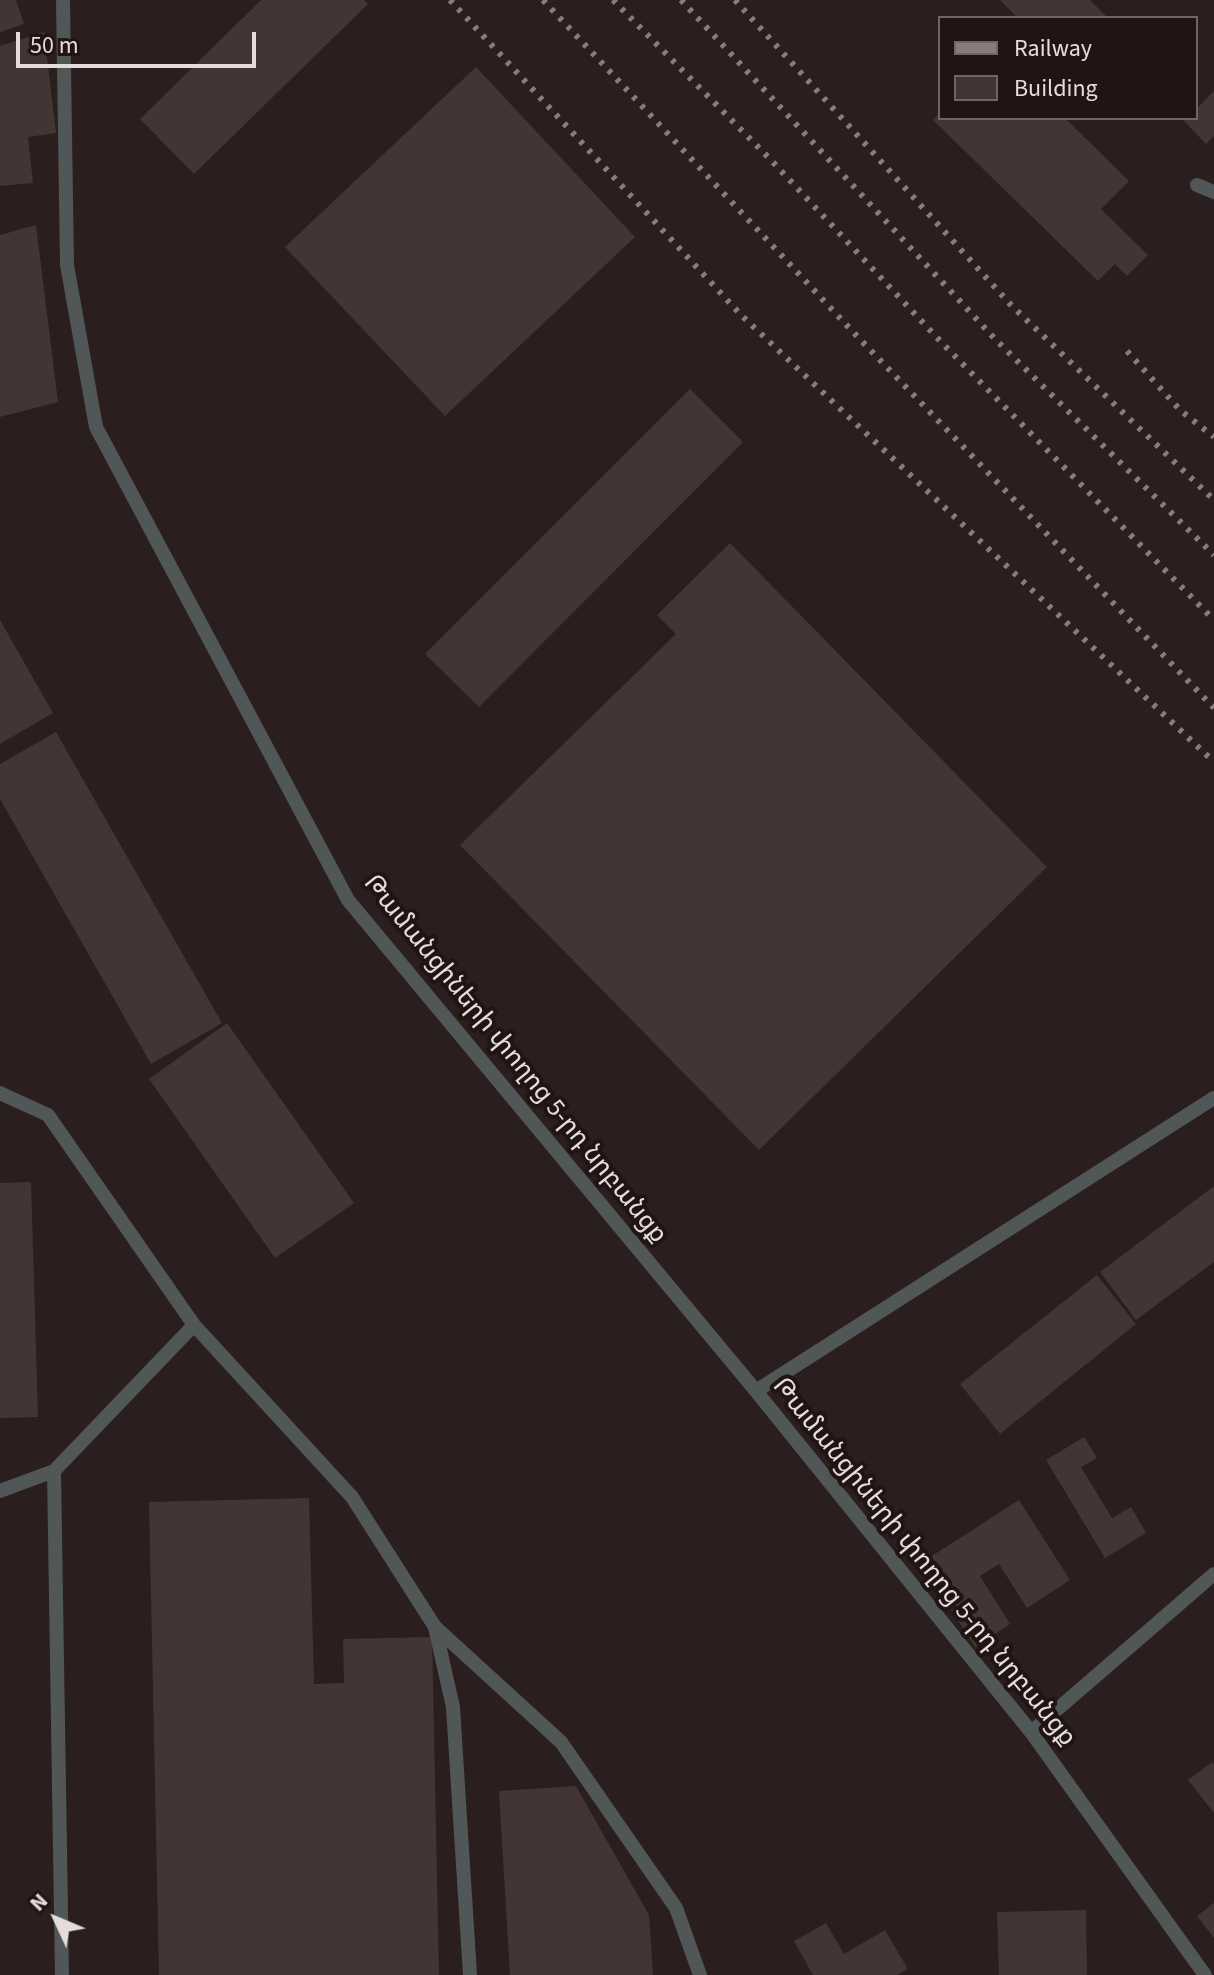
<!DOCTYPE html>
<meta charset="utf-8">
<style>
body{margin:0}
#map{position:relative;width:1214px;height:1975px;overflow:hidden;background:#2b1e1e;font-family:"Source Sans 3",sans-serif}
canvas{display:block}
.legend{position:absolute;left:938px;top:16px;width:260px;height:104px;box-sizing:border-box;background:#211514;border:2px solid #6f6564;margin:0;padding:10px 14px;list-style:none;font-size:24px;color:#e5dcdc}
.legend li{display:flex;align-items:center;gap:16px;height:40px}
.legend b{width:40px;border:2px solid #6f6564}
.north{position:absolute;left:16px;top:1879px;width:80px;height:80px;-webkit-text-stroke:6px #211514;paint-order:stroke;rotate:314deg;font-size:22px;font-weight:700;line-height:32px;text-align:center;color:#e5dcdc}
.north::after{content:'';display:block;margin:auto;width:28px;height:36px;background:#e5dcdc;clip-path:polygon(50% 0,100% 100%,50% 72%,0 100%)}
.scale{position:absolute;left:16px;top:32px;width:240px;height:36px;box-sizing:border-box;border:4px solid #e5dcdc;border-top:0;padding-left:10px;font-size:24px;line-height:28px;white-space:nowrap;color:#e5dcdc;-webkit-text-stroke:6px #211514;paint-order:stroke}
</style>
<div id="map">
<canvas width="1214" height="1975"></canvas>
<ul class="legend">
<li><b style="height:10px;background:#887d7d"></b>Railway</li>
<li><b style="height:22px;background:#433534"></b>Building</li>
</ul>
<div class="north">N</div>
<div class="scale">50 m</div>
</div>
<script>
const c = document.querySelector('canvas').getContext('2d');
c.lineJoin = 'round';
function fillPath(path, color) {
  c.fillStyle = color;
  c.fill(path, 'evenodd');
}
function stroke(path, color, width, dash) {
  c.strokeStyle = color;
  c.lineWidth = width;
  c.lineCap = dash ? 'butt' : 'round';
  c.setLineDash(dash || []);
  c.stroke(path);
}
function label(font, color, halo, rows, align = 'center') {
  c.font = font + ' "Source Sans 3","Noto Sans Armenian",sans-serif';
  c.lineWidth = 8;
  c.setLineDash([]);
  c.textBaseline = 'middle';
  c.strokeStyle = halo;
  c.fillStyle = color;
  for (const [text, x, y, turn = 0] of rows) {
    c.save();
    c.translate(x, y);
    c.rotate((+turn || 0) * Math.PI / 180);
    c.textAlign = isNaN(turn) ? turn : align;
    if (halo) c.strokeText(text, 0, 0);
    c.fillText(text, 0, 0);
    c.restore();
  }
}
fillPath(new Path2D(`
 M0,0H16L24,24L0,32Z
 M261,0H364L368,4L194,174L140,119Z
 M1000,0H1090L1108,18H1018Z
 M44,32L56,133L28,137L33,183L0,186V46Z
 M476,67L635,237L445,416L285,247Z
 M1214,91V136L1206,144L1184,121L1186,118H1196V109Z
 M940,113V118H1065L1129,181L1101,209L1148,255L1127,276L1115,264L1098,281L933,120Z
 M36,225L58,402L0,417V235Z
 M690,389L743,442L479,707L425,654Z
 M730,543L1047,867L759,1150L460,845L676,634L657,615Z
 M0,620L53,713L0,744Z
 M56,732L222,1023L151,1064L0,799V764Z
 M227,1023L354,1203L275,1258L149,1079Z
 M31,1182L38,1417L0,1418V1183Z
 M1214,1186V1262L1136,1320L1100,1272Z
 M1097,1275L1136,1324L1000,1434L960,1384Z
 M1084,1437L1097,1458L1081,1467L1112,1518L1131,1507L1146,1533L1105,1558L1046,1460Z
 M309,1498L314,1684L344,1683L343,1639L432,1637L439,1975H159L149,1502Z
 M1019,1500L1070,1580L1027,1608L999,1564L980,1576L1010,1624L975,1647L921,1563Z
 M1212,1762L1214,1765V1813L1188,1780Z
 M576,1786L649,1915L653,1975H510L499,1791Z
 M1214,1903V1938L1197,1916Z
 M1086,1910L1087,1975H999L997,1912Z
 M826,1923L844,1954L885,1930L908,1969L897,1975H813L794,1941Z`), '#433534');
stroke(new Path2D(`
 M63,0L67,265L96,427L348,900L756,1391L1031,1732L1205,1975
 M1197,185L1214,192
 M0,1093L48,1115L194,1325
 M756,1391L1214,1098
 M54,1471L62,1975
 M0,1491L54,1471L194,1325L352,1497L435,1627L453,1707L470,1975
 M435,1627L561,1742L676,1908L700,1975
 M1031,1732L1214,1574`), '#505756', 14);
stroke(new Path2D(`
 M450,0L741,315L1214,762
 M543,0L854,333L1214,708
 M613,0L769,158L942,343L1214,620
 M681,0L995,339L1214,555
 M735,0L1010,304L1214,500
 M1127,351L1180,410L1214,437`), '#887d7d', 6, [4, 8]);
label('26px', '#e5dcdc', '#211514', [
 ["Թամանցիների փողոց 5-րդ նրբանցք",514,1060,51],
 ["Թամանցիների փողոց 5-րդ նրբանցք",923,1563,51]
]);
</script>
